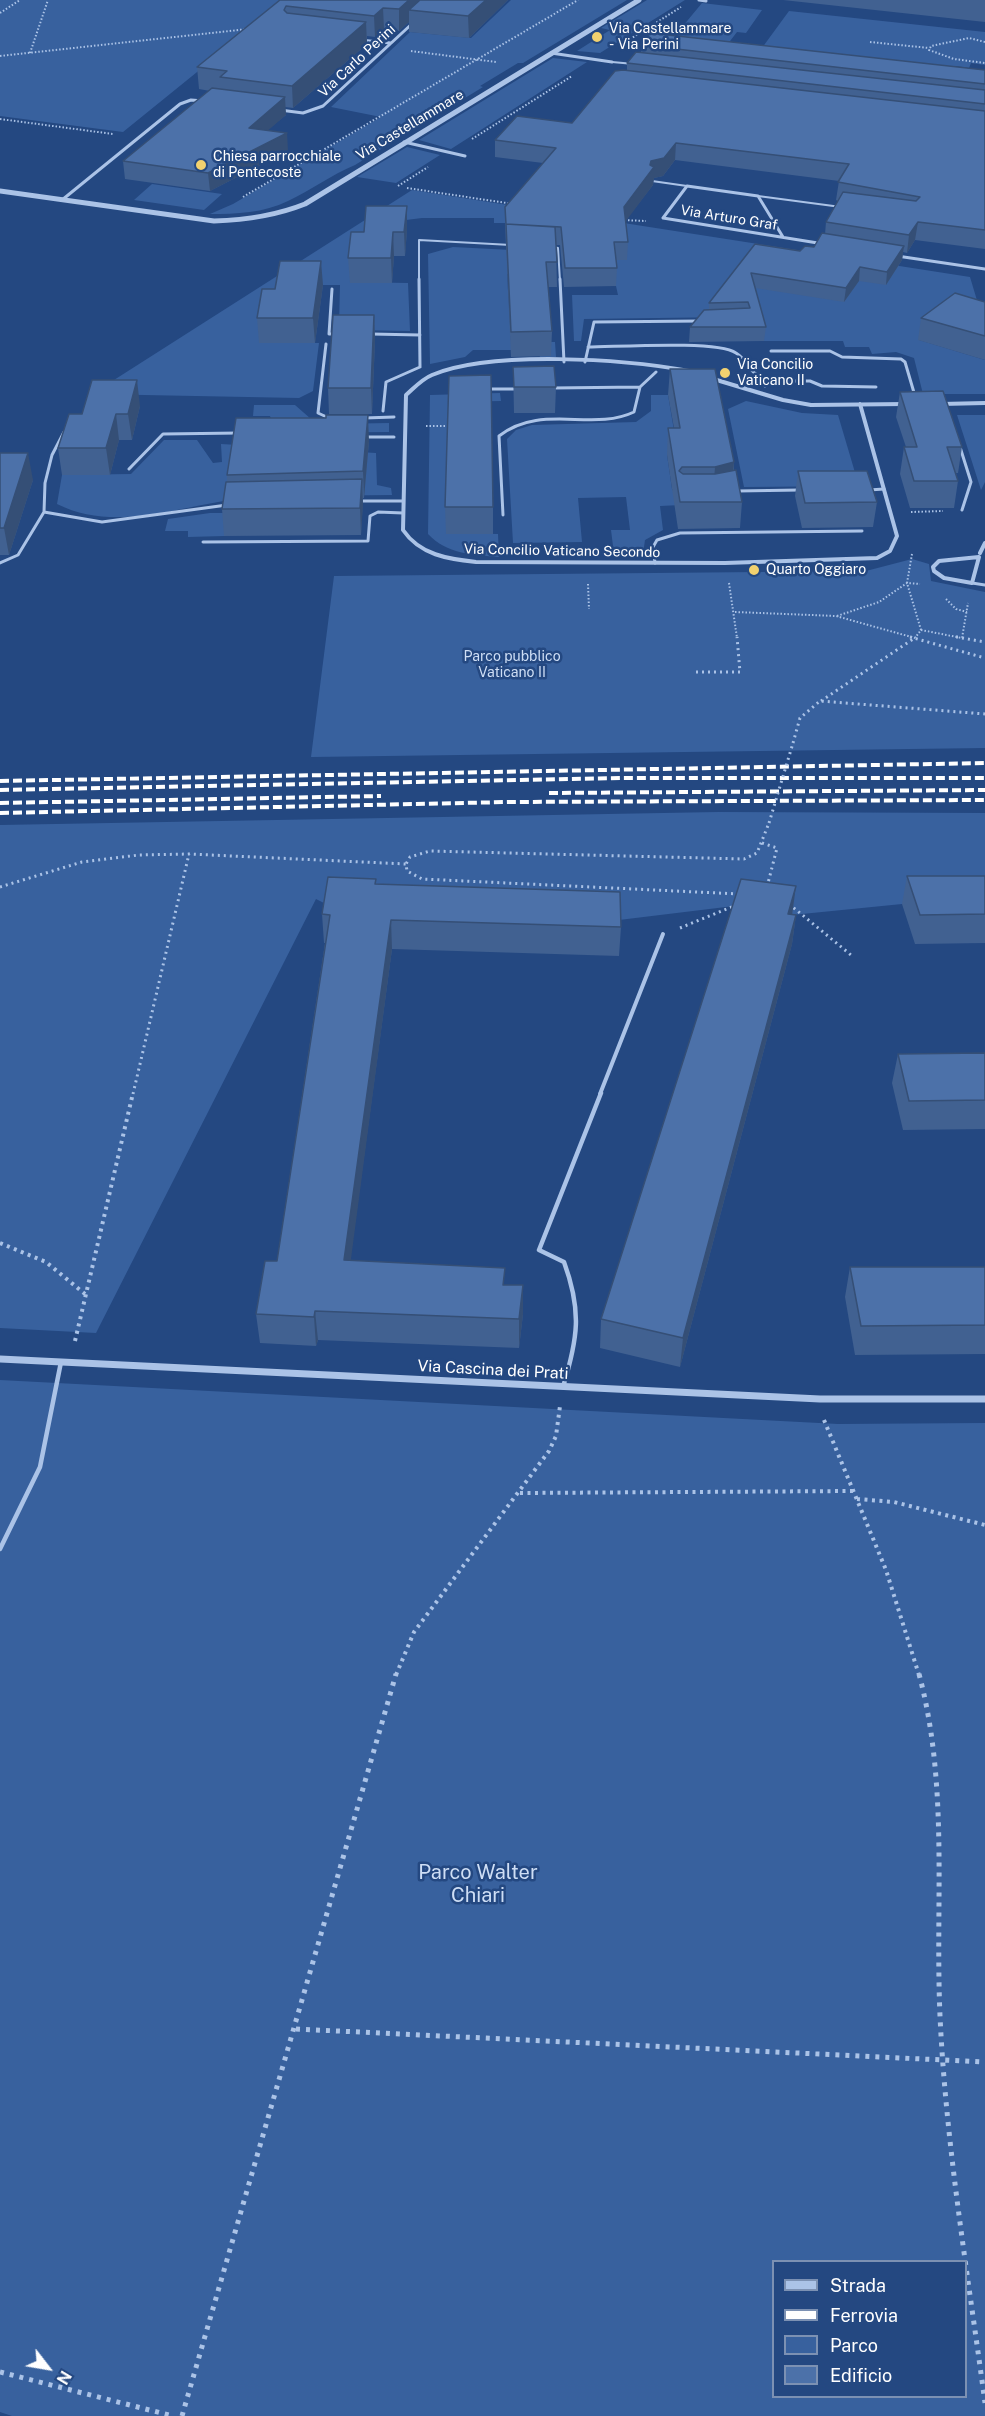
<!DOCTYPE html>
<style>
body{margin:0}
#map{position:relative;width:985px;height:2416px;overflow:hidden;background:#244881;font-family:"Public Sans",sans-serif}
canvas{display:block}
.legend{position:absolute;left:772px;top:2260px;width:195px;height:138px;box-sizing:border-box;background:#244881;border:2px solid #7c91b3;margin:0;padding:8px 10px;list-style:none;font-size:18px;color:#fff}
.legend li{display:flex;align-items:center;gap:12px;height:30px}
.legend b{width:30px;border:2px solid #7c91b3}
.north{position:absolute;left:18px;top:2338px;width:60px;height:60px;-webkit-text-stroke:4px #244881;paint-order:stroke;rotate:121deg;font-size:16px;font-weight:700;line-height:24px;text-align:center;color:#fff}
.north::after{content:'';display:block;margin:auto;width:21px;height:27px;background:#fff;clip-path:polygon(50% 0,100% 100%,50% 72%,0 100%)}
</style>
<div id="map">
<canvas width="985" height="2416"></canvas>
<ul class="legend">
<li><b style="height:8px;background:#abc3e7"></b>Strada</li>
<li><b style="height:8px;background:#fff"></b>Ferrovia</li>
<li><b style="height:16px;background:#38619e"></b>Parco</li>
<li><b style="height:16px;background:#4c71a9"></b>Edificio</li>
</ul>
<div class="north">N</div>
</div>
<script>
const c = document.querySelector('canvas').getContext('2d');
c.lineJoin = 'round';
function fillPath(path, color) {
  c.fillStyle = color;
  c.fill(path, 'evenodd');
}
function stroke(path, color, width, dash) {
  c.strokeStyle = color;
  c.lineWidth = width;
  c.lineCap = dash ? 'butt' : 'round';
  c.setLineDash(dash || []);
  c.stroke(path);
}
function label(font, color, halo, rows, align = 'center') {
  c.font = font + ' "Public Sans",sans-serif';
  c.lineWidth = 5;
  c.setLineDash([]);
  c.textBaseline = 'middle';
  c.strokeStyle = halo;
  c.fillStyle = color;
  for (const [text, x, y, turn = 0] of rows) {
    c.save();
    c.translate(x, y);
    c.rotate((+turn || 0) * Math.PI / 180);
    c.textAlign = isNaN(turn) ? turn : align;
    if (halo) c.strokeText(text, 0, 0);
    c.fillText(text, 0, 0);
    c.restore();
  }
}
fillPath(new Path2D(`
 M0,0H286L123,132L0,116Z
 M511,0H627L523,63H518L480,86L483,87L355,165C331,175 311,190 288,201C264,213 236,214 210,214L233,204L381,117L331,107L410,32L471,38Z
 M647,0H685L600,53L577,51L610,30L601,28Z
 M702,3L762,10L746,33L737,32L727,45L673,38Z
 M789,11L985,32V65L971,63L969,68L956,66L952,73L759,52Z
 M553,58L587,62L451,149L419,140Z
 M407,147L440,155L396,183L357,177Z
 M152,184L222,194L204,210L134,200Z
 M412,190L970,277L982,317L919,340L985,360V394H923L914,358L896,352L872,354L869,347H845L843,341H764L756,310L731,317L584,319L581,341H574L572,295H618L616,286L554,223H494V218H422L374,224L350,282L408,283L410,331L354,330L339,326L340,285H282L259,343H319L313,391L299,398L92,394Z
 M453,247L551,252L552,273L507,274L511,342H555L556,357H540L537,350H473L465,357L430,364L428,254Z
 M500,393L501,401L449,402L446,533L498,534L499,557C472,555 447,554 428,534L430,395Z
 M651,395H668L678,454L667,455L672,489L681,505L660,506L663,530L645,540L643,554H614L611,530H630L626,497L578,498L582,542L513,543L507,439L516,430L532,425L636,422L651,411Z
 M746,401L802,413L838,415L859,486L744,487L728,409Z
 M254,405H295L311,419L333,424L389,423V432L290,433L275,429L270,416H253Z
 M957,415H985V482L981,490Z
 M164,440H197L213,463L222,462L221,444L376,453L377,485L391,488L392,495C344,496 294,494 246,498C184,504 117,534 57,504L62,475L131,474Z
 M210,513H228L224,536L188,537V531H165L168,519Z
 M912,559L929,564L931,581L985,592V748L311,757L334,576L866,571Z
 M718,812L985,813V905L902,904L792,915L734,906L619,920L330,906L316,899L96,1333L0,1328V825Z
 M0,1380L838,1424L985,1423V2416H12L0,2412ZM774,2262H966V2396H774Z`), '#38619e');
stroke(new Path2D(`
 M0,13L20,0
 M870,42L929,48
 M985,42L969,38L931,46L929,50L954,59L985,63
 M624,43L681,7
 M411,51L496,62
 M30,53L48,0
 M0,56L248,29
 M0,119L113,134
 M472,139L572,76
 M398,186L428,167
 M407,188L513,204
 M243,197L578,0
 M621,220L646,221
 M426,426H450
 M911,512L943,511
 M912,554L907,583L921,630L915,638
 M729,583L737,638
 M588,584L589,609
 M946,599L956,609L967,612
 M735,612L836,616L915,638
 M837,616L879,602L907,583L920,584
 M921,630L962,638L968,603`), '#abc3e7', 2, [1.5, 2]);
stroke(new Path2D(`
 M910,637L985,658
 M956,637H962
 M962,638L985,642
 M696,672H740L737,637
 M821,701L916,637
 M793,743L800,718L820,701L985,714
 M762,843L777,848L767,887
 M0,887L82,862L139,855L189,854L406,864
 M739,894L422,879L407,871L406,864L410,857L430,851L744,859L757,853L769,823
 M789,904L851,955
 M680,928L734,906
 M133,1094L189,854`), '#abc3e7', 3, [2, 4]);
stroke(new Path2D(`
 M0,1243L46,1262L85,1294
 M75,1341L133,1093
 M824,1420L886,1570L919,1675
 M520,1493L854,1491
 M857,1499L894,1502L985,1525
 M396,1675L414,1632L549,1451L556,1436L560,1406`), '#abc3e7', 4, [3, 4.5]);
stroke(new Path2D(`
 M919,1674C949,1786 935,1902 940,2016C946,2146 968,2275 985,2403
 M296,2029L985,2062
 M0,2372L173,2416
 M182,2416L396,1674`), '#abc3e7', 5, [4, 6]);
stroke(new Path2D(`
 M612,62L634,64
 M652,181L687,186
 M758,196L841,207
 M553,247L558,248L560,281
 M419,281V240L511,245`), '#abc3e7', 2);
stroke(new Path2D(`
 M419,279L420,367
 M560,279L564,362
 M332,289L329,334H336
 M371,334L420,335
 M326,344L318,413L331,419
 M588,347C616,347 717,340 736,353C753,364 746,374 771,381
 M771,351H830L842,357L901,359L905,362L915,396
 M585,362L594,322L700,321
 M765,386L771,381H810L822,386L876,387
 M552,388L640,387
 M486,389H517
 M383,411L386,382L420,367
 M364,418L394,417
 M363,437H394
 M960,447L971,482L962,510
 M129,469L163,434L239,433
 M869,490L884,489
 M737,491L800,490
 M358,501H403
 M44,512L102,522L227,505
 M503,515L499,436C541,403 592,432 634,412L640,387L656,372
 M203,542L368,541L370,516L378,512L403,513
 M0,563L18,555L44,512L45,483L52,455L64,432
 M655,563L653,547L657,540L680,533L862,531
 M972,583L985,585`), '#abc3e7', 3);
stroke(new Path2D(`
 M600,1094L663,934`), '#abc3e7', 4);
stroke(new Path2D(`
 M563,1387C578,1338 582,1311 564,1262L539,1250L601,1093
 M0,1549L40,1467L61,1362`), '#abc3e7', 4.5);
stroke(new Path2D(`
 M699,0L706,1
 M359,40L391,43
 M551,53L612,62
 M280,110L303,113L323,106L415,21
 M404,142L465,156
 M62,200L180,104L191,100L204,101
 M783,237L758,196L687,186L663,218L824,244
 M897,256L985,269`), '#abc3e7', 3);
stroke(new Path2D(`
 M689,371C624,359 492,350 432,375C422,379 414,388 406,395L403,530C420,555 448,559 476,562L725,563L877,558L890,551L897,536L860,404
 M710,378L783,400L811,405L906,404
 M941,404L985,403
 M980,553L985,543
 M979,557L972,583L944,578L934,571L933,567L939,561Z`), '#abc3e7', 4);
stroke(new Path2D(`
 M0,1359L820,1399H985`), '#abc3e7', 7);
stroke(new Path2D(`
 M0,191L214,221C246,220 275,216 305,204L639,0`), '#abc3e7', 5);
stroke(new Path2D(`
 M0,781L985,763
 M0,790L622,778H985
 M549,793L985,790
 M0,803L381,796
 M0,813L508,802L985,800`), '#fff', 4, [9, 4]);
stroke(new Path2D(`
 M769,823L793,743`), '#abc3e7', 3, [2, 4]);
fillPath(new Path2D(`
 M280,0H508L469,38L409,32V22L399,31L384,29L375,37L367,36V44L293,108L285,107L286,115L267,130L288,151L210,191L125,179L123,161L210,91L199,89L197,67Z
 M783,0H985V22Z
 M641,45L985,70V249L915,240L907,253L903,252L902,260L886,285L859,281L844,302L755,288L766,327L764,341L689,342L690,327L709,310V303L755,244L800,251L814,247L825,234L826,222L838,201L836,200L839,181L675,160L663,176L654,178L653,185L625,221L628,242L627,260H616L617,268L616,286L564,287L560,245H556L557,287H548L552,331L551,356L511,357L505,224V207L543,163L495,157V140L572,123L627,70V63L641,52Z
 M407,230L405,256H394L392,283H350L348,258L364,232Z
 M323,285L315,343H259L257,318L275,289Z
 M985,302V360L918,340L921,318Z
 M374,315L375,340L372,414H329L328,388Z
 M513,367L556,387L555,413H514Z
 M670,369L734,462V470L742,502L740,528L678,529L667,455L668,428H674L668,395Z
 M900,392L962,447L958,473H956L958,481L954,508H910L900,474L904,447H906L896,417Z
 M140,406L132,440H119L110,475H62L58,448L82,414Z
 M369,441L364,498H363L361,535L224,536L222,509L227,482V475Z
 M0,453L33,480L9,555H0Z
 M798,471L877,502L873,527L802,528L795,496Z
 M445,507H493V534H446Z
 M907,876H985V943L915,944L902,904Z
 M376,879V884L621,927L619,956L392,949L350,1261L505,1285L523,1314L519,1348L318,1340L316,1346L260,1343L256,1314L277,1261L325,943H324L322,914Z
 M796,886L792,915H796L792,944L680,1367L600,1348L601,1319Z
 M985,1053V1129L903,1130L892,1083L898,1054Z
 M850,1267H985V1354L855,1355L845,1297Z`), '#416191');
fillPath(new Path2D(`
 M409,0H434L409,10V22L399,31V9Z
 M486,0H508L469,38L468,16Z
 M383,8L384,29L375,37L374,16Z
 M366,22L367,44L293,108L292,86Z
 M285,97L286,115L250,146L249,128Z
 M287,133L288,151L210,191L208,173Z
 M676,143L675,160L663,176L654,178L653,185L623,225L624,207L651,161Z
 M407,206V230L405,256L404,232Z
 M918,222L915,240L907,253L909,235Z
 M393,232L394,256L392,283L391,258Z
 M904,246L902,260L886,285L887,272Z
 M321,261L323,285L315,343L313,318Z
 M860,267L859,281L844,302L846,288Z
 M374,315L375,340L372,414L371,388Z
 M137,380L140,406L132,440L128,414Z
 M116,414L119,440L110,475L106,448Z
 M368,415L369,441L364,498L363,471Z
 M28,453L33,480L9,555L4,528Z
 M734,462L732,489L713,493L715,467Z
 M362,479L363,505L361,535L360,508Z
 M796,886L792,915L788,914Z
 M796,915L792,944L680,1367L683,1338Z
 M391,920L392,949L347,1289L344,1260Z
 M523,1285V1314L519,1348V1319Z
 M315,1311L318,1340L316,1346L314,1317Z`), '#354f76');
const building = new Path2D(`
 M280,0H409L399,9L383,8L374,16L286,6L284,10L287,13L366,22L292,86L220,77L227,71L197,67Z
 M420,0H486L468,16L409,10Z
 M650,33L985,70V84L641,45Z
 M636,52L985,90V104L627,63Z
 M623,70L985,111V230L918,222L909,235L826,222L843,192L916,201L920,197L838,182L849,164L676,143L664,158L651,161L650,165L654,167L624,207L628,242H614L617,268H565L561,227L506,224L505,207L556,148L495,140L517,116L572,123L615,71Z
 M212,88L285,97L249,128L287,133L208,173L123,161Z
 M366,206H407L404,232H393L391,258H348L351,232H364Z
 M506,224L555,227L557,262H546L552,331L511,332Z
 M822,233L904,246L887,272L860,267L846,288L751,273L766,327H690L704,310L750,308L748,302L709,303L755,244L800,251L805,246L814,247Z
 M280,261H321L313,318H257L262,289H275Z
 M955,293L985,302V336L921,318Z
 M333,315H374L371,388H328Z
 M554,366L556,387H514L513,367Z
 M670,369H715L734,462L715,467H682L679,471L683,474H715L736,470L742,502H680L668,428H680Z
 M491,375L493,507H445L449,376Z
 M92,380H137L128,414H116L106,448H58L69,414H82Z
 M943,391L962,447H947L958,481H914L904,447H917L900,392Z
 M326,415H368L363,471L227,475L236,418H326Z
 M0,453H28L4,528H0Z
 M798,471H867L877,502L805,503Z
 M362,479L360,508L222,509L226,482Z
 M907,876H985V914L920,915Z
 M328,877L376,879L375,884L620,892L621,927L391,920L344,1260L505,1268L503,1285H523L519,1319L315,1311L314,1317L256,1314L265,1261H277L330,915L322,914Z
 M741,879L796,886L788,914L796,915L683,1338L601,1319Z
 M985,1053V1100L909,1101L898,1054Z
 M850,1267H985V1325L861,1326Z`);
fillPath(building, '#4c71a9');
stroke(building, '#354f76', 1.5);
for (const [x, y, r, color] of [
 [597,37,6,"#f1d16f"],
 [201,165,6,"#f1d16f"],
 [725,373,6,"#f1d16f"],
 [754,570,6,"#f1d16f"]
]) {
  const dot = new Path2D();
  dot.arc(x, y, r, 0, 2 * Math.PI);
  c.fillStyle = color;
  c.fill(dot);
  stroke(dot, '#244881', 2);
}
label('14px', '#fff', '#244881', [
 ["Via Castellammare",609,29],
 ["- Via Perini",609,45],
 ["Chiesa parrocchiale",213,157],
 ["di Pentecoste",213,173],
 ["Via Concilio",737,365],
 ["Vaticano II",737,381],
 ["Quarto Oggiaro",766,570]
], 'left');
label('14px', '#fff', '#244881', [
 ["Via Carlo Perini",357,61,-43],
 ["Via Castellammare",410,125,-31],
 ["Via Arturo Graf",729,218,9],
 ["Via Concilio Vaticano Secondo",562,551,1]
]);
label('14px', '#cedef5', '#244881', [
 ["Parco pubblico",512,657],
 ["Vaticano II",512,673]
]);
label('16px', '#fff', '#244881', [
 ["Via Cascina dei Prati",493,1370,3]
]);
label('20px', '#cedef5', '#244881', [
 ["Parco Walter",478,1873],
 ["Chiari",478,1896]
]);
</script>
